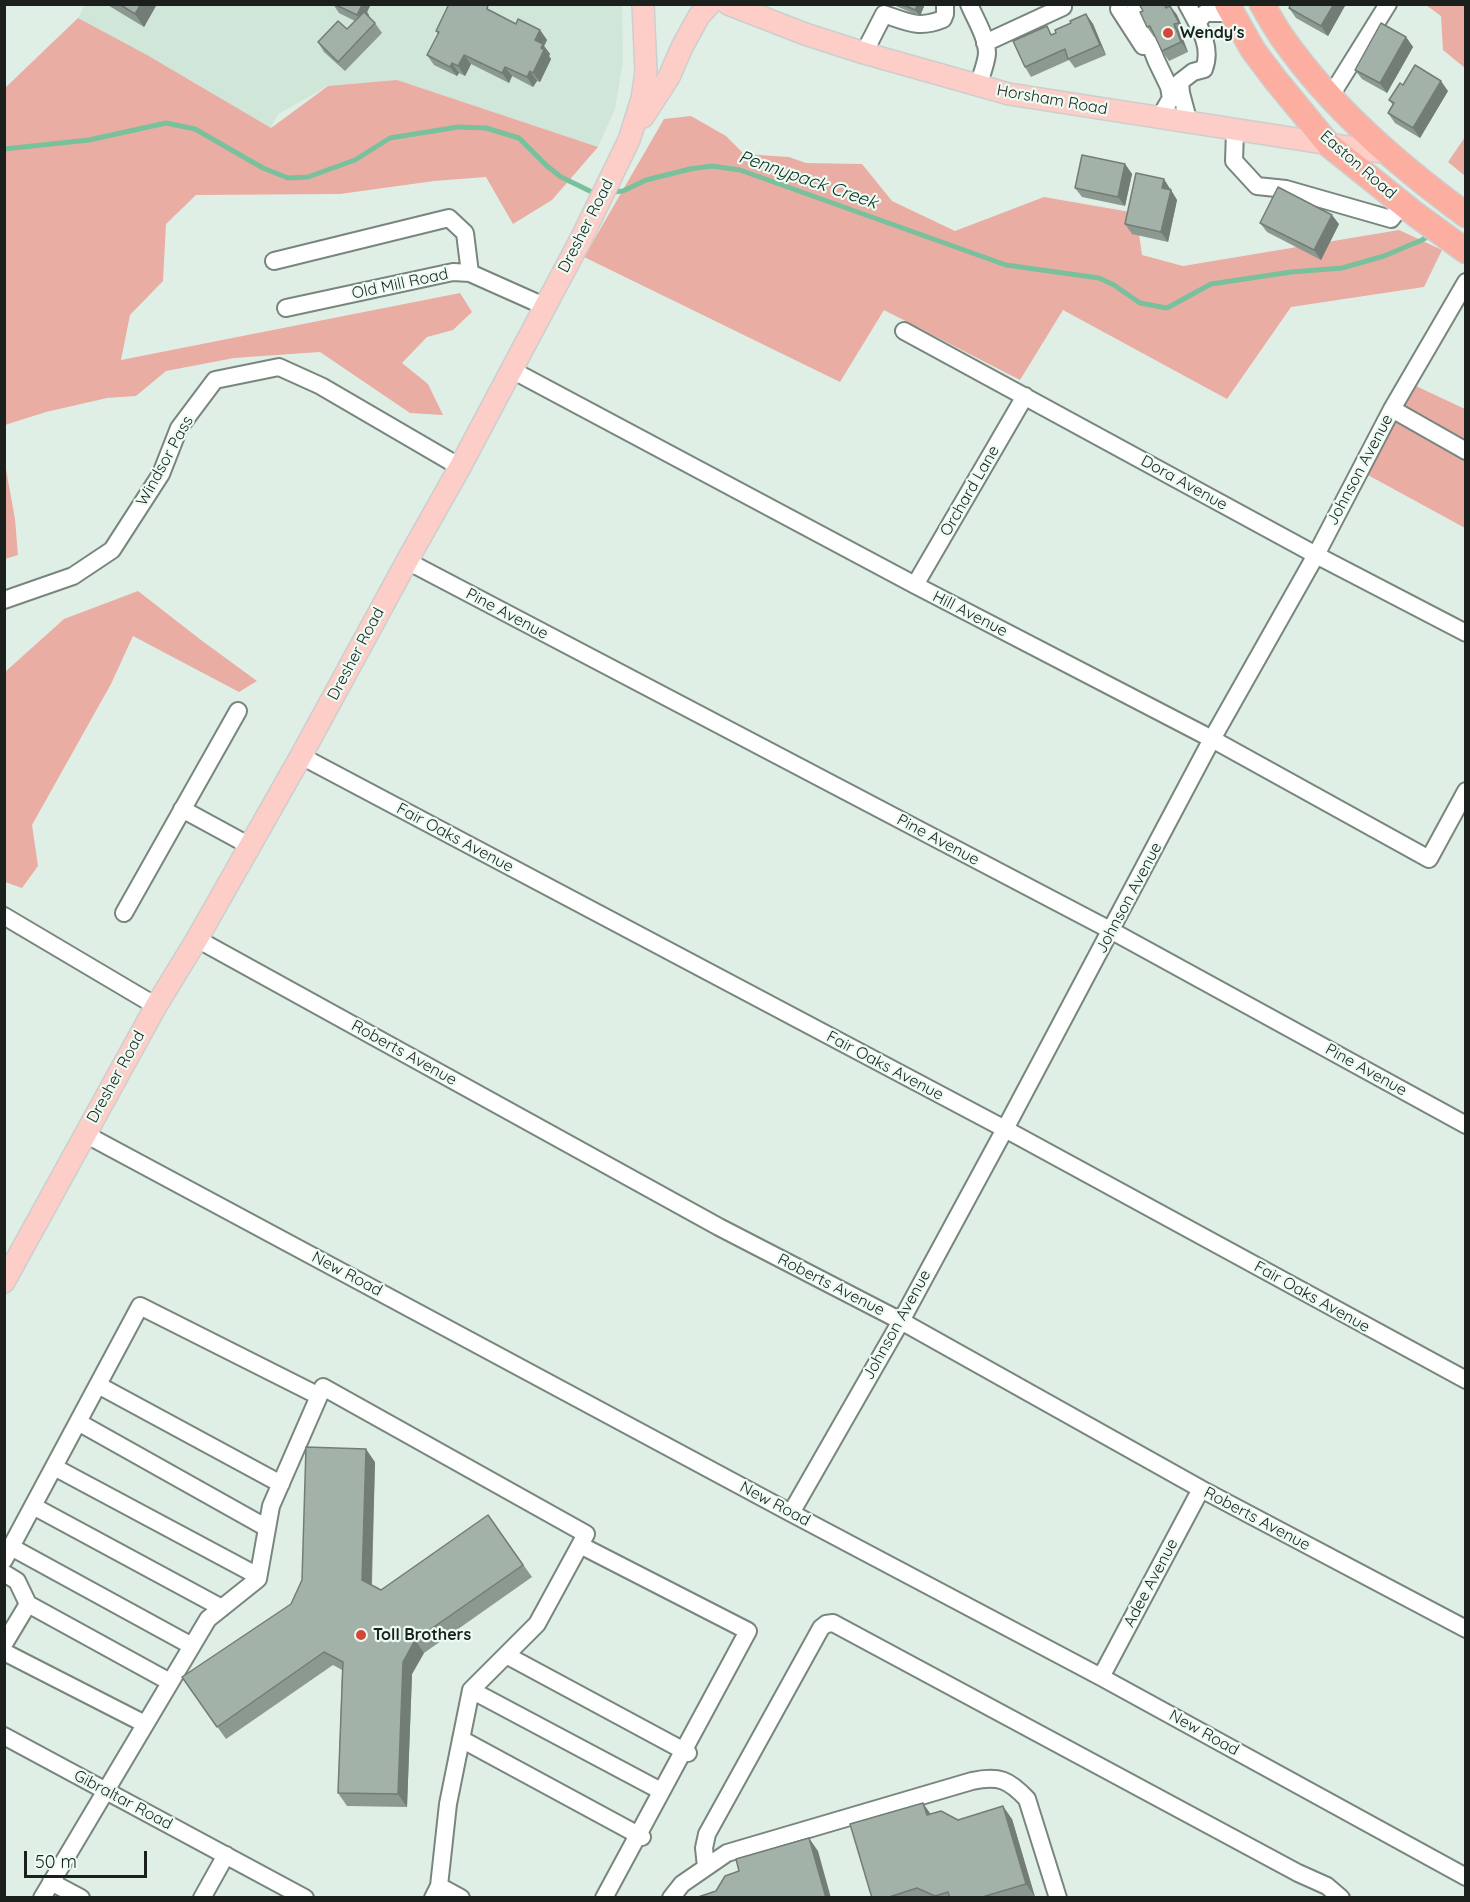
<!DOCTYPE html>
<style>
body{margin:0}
#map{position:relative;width:1470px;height:1902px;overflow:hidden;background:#dfefe6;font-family:Quicksand,sans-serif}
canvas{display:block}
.frame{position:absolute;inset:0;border:6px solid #1b201d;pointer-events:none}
.scale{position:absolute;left:24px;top:1851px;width:123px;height:27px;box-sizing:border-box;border:3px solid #1b201d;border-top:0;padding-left:8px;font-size:18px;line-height:21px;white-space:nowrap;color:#1b201d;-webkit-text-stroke:4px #ecfcf3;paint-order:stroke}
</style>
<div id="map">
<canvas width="1470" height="1902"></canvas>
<div class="frame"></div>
<div class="scale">50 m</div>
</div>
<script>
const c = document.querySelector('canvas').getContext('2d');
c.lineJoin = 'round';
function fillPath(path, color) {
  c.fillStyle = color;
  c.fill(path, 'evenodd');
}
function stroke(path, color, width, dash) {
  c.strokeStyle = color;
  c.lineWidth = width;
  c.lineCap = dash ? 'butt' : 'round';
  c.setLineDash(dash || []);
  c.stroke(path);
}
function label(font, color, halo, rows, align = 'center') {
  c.font = font + ' Quicksand,sans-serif';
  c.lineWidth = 4.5;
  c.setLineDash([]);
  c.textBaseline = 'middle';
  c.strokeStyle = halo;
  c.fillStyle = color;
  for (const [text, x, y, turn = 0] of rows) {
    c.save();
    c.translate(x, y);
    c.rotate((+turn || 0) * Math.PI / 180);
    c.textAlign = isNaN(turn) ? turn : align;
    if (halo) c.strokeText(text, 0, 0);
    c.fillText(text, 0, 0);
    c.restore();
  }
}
fillPath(new Path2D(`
 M85,4L622,5L623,61L615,109L598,147L395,88L328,86L278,114L268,133L78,18Z`), '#cfe6d9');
fillPath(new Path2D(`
 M1426,5H1465V68L1443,50L1441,16Z
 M78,18L147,55L271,128L328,86L397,80L598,147L552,200L513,224L486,177L434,181L340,194L196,195L166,224L163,281L130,315L121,360L460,293L472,312L453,330L427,337L402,363L428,384L443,415L410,413L320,352L234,358L166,371L136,396L107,398L46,412L5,425V88Z
 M691,116L726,136L744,154L789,157L806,163L862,164L892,201L955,231L1044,197L1136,213L1142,255L1183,266L1399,230L1442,250L1424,287L1291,307L1227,399L1063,310L1020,380L884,310L840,382L584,257L664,119Z
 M1465,137L1466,176H1465L1448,162Z
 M1416,386L1465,409V528L1366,474Z
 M5,464L15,519L18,555L5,559Z
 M138,591L201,640L257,681L239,692L133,636L111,684L32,825L38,866L22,888L5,882V672L64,619Z`), '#eaada3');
stroke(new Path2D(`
 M4,149L89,140L166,123L195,129L263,168L288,178L308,177L355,160L390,138L458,127L486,128L519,138L547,166L561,177L596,194H599
 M611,192L623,191L646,180L690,169L712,166L740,170L1006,265L1099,278L1114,285L1140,303L1167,308L1211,284L1291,272L1342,268L1384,256L1422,240L1432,234`), '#79c19d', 5);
const minor = new Path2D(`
 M969,4C975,19 987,37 987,54C986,64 981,76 978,86
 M1120,4L1119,9L1143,46
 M1135,4L1156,60L1169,87L1171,98L1159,119
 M1197,23L1205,13H1232
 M985,43L1063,7
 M864,53L884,14C907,22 919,29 943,19L945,14V4
 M1180,82L1193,72L1204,69C1213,46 1198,25 1187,4
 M1180,82L1181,93L1189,123
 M1330,97L1388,4
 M1235,131L1234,161L1257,186L1286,189L1391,219L1403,204
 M274,261L449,218L465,233L470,273
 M286,308L453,272L470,273L544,306
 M904,331L1316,555L1466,633
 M510,369L915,585L1212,739L1429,859L1466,791
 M1392,409L1466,451
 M407,561L1112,931L1466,1125
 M915,585L1025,396
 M4,600L73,576L112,550L161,474L179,428L215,380L279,367L321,386L460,467
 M301,756L1005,1129L1466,1380
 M182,809L250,846
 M124,913L238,711
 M4,916L156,1006
 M197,939L719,1227L901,1321L1201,1489L1466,1629
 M85,1134L791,1513L1101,1677L1466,1877
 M98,1385L281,1484
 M78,1422L267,1528
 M54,1467L258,1576
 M33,1506L222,1608
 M791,1513L901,1321L1005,1129L1212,739L1316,555L1392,409L1466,282
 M580,1545L748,1631L604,1898
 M11,1547L192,1646
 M4,1560L140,1306L319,1396
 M4,1573L17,1581L28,1604L4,1644
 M28,1604L170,1682
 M4,1652L145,1724
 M506,1655L688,1753
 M1101,1677L1201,1489
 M471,1690L661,1791
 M4,1736L305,1898
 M461,1739L642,1837
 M706,1867L704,1848L707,1834L821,1628L826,1624L833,1623L1298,1873L1327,1886L1341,1898
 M51,1882L81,1898
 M439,1886L461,1898
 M42,1898L208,1619L258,1579L271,1506L323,1387L586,1534L537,1624L471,1690L448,1804L439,1886L433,1898
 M202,1898L226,1855
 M671,1898L682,1884L727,1853L972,1781C999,1775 1009,1780 1027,1799L1058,1898`);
const major = new Path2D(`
 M728,4L805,34L864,53L1009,94L1387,153
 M643,117L669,77L682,47L699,16L710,4
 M4,1282L156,1006L197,939L301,756L407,561L460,467L581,239L629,140L642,99L646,72L643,4`);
const highway = new Path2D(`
 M1227,4L1253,50L1274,78L1329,145L1415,214L1466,251
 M1262,4C1269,16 1276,29 1284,40C1333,109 1398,165 1466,215`);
stroke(minor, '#78867e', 20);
stroke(major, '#cdcecd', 24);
stroke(highway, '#cdcecd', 27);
stroke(minor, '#fff', 16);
stroke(major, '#fdcec7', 21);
stroke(highway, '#fcaea1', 24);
fillPath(new Path2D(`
 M106,4H157L144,27Z
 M333,4H371L367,12L369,15L368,16L375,23L382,33L345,71L324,52L318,42L347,29L355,21L339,13Z
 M891,4H925L920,16Z
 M1139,4H1167L1168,7L1170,6L1177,15L1185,33L1181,34L1188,52L1169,61L1162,51L1155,37H1154L1147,27L1143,11Z
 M1291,4H1346L1328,36L1296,18L1289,8Z
 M493,12L516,24L540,30L547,40L544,46L550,54L549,56L551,59L540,82L537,81L533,87L512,76L509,83L471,64L465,76L459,73L457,76L434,65L427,55L438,34L436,31Z
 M1086,14L1093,24L1106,55L1075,68L1069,60L1031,77L1025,67L1053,34Z
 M1406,37L1413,47L1387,93L1362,79L1355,70Z
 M1403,85L1448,91L1420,138L1395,123L1388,113L1393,105L1389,100Z
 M1125,164L1132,174L1125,206L1082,197L1075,188Z
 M1171,188V190L1177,200L1168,242L1132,234L1125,224Z
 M1260,223L1339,224L1321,260L1267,232Z
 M375,1462L372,1585L381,1590L488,1515L532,1577L424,1653L412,1674L407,1807L347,1806L338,1793L342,1670L333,1665L226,1739L182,1677L291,1604Z
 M931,1814L958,1820L1012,1819L1035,1897L1031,1898H872Z`), '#8c9991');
fillPath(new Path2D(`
 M141,4H157L144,27L135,14Z
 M361,4H371L367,12L369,15L364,25L357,15Z
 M918,4H925L920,16L915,10Z
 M1334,4H1346L1328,36L1321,26Z
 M1170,6L1177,15L1185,33L1179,23Z
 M1086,14L1093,24L1106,55L1100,45Z
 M1174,24L1181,34L1188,52L1181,42Z
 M540,30L547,40L544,46L550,54L549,56L551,59L540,82L533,73L535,40Z
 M1406,37L1413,47L1387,93L1380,83Z
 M464,55L471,64L465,76L458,66Z
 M452,63L459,73L457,76L450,67Z
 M505,67L512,76L509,83L502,73Z
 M530,71L537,81L533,87L527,77Z
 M1441,81L1448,91L1420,138L1413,128Z
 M1125,164L1132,174L1125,206L1118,197Z
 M1164,179L1177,200L1168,242L1161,232L1162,188Z
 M1332,215L1339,224L1321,260L1314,250Z
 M366,1449L375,1462L371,1593L362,1580Z
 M415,1640L424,1653L412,1674L407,1807L398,1794L403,1662Z
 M923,1803L932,1816L927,1815Z
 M1003,1806L1012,1819L1035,1897L1026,1884Z
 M809,1838L818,1851L831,1898H826Z`), '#727d76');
const building = new Path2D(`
 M119,4H141L135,14Z
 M334,4H361L362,5L357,15Z
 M449,4H487L488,5L487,9L516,24L518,19L540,30L535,40L543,44L541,48L544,50L533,73L530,71L527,77L505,67L502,73L464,55L458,66L452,63L450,67L427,55L439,32L436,31Z
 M902,4H918L915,10Z
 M1139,4H1164L1166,8L1170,6L1179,23L1174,24L1181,42L1162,51L1150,26L1147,27L1140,12L1143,11Z
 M1291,4H1334L1321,26L1289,8Z
 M364,12L375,23L338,62L318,42L338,21L347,29Z
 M1086,14L1100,45L1068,59L1065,49L1025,67L1013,41L1047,26L1051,35L1056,33L1055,30L1071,23L1070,21Z
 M1381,23L1406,37L1380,83L1355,70Z
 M1415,65L1441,81L1413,128L1388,113L1394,103L1389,100L1400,83L1403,85Z
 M1082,155L1125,164L1118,197L1075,188Z
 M1136,173L1164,179L1162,188L1171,190L1161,232L1125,224Z
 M1278,187L1332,215L1314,250L1260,223Z
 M306,1447L366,1449L362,1580L381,1590L488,1515L523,1565L415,1640L403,1662L398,1794L338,1793L343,1662L324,1652L217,1727L182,1677L291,1604L302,1580Z
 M923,1803L927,1815L941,1811L958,1820L1003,1806L1026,1884L979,1898H950L948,1892L935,1896L917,1888L886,1898H872L850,1824Z
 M809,1838L826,1898H695L716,1891L725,1876L739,1871L736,1859Z`);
fillPath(building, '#a3b2a9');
stroke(building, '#727d76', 1.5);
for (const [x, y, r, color] of [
 [1168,33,6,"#d54839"],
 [361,1635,6,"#d54839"]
]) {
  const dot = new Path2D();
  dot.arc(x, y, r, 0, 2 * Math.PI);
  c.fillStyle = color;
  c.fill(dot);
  stroke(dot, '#ecfcf3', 2);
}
label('bold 16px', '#1b201d', '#ecfcf3', [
 ["Wendy's",1180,33],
 ["Toll Brothers",373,1635]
], 'left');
label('16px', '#1b201d', '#ecfcf3', [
 ["Horsham Road",1052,100,10],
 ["Easton Road",1358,165,41],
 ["Dresher Road",586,226,-63],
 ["Old Mill Road",400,284,-12],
 ["Windsor Pass",165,461,-61],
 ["Johnson Avenue",1360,470,-62],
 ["Dora Avenue",1184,483,29],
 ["Orchard Lane",970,491,-60],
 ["Pine Avenue",507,614,28],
 ["Hill Avenue",970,614,27],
 ["Dresher Road",356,654,-62],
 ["Fair Oaks Avenue",455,838,28],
 ["Pine Avenue",938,840,28],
 ["Johnson Avenue",1129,898,-62],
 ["Roberts Avenue",404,1053,29],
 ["Fair Oaks Avenue",885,1066,28],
 ["Pine Avenue",1366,1070,29],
 ["Dresher Road",116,1077,-61],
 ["New Road",347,1274,28],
 ["Roberts Avenue",831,1285,27],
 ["Fair Oaks Avenue",1312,1297,29],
 ["Johnson Avenue",897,1325,-61],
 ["New Road",775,1504,28],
 ["Roberts Avenue",1257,1519,28],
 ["Adee Avenue",1151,1583,-62],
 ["New Road",1204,1733,29],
 ["Gibraltar Road",123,1800,28]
]);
label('italic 18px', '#103122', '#ecfcf3', [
 ["Pennypack Creek",808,180,19]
]);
</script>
